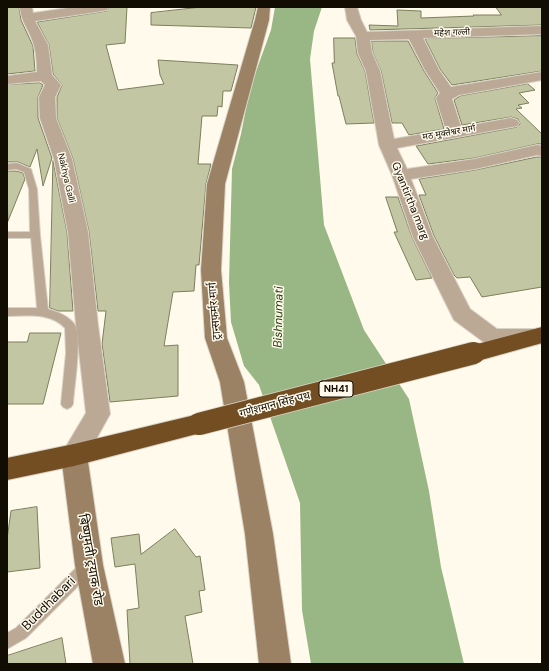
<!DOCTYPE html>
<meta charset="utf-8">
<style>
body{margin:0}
#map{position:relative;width:549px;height:671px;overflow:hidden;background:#fffaeb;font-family:"DM Sans",sans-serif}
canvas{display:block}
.frame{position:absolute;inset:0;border:8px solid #120d03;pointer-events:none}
</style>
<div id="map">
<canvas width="549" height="671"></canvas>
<div class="frame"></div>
</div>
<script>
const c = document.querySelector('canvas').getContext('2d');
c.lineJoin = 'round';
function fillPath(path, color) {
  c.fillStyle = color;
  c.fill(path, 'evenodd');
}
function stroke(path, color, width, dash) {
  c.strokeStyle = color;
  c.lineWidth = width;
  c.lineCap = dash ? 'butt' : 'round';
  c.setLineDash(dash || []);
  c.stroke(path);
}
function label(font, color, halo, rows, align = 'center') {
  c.font = font + ' "DM Sans","Noto Sans Devanagari",sans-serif';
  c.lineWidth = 3;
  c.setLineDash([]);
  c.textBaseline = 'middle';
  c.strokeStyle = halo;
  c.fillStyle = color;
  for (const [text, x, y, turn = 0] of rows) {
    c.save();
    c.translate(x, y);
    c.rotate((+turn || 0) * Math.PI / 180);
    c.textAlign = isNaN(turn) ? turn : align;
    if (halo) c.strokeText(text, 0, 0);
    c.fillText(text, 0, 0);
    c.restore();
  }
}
fillPath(new Path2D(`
 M275,7H322L314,31L310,59L324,225L364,330L409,399L429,491L441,567L464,664H311L302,610L300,503L259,385L244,366L231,322L229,283L232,169L241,134L250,88L271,30Z`), '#99b685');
const building = new Path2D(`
 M7,7H19L21,20L33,46L35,71L7,74Z
 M109,7H127L125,43L106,45L118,90L164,84L160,75L158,60L238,65L231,91H223L222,107L218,106L217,116H202L198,164H211L206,184L199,265H196L194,291L173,292L164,346L178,345V396L110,402L102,344L106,311H98L89,232L73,159L57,118V97L62,85L53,74L49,45L37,22L107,11Z
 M202,7H256L251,28L151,25V13Z
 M496,7H542V25L370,30L369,25L398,26L397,10L421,11V18L474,16L473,15H501Z
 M542,36V71L452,85L440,69L425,39Z
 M334,38H355L357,54L365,71L374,123L346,124L339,96H338L332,63H334Z
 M372,41H408L424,71L438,93L435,98L444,129L409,135L402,123H392L381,71L373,53Z
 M40,83L43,85L38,97V118L52,158L43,186L37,149L30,167L18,162H7V85Z
 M528,84L535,90L519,93L529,103L518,105L522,108L516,109L542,134V144H537L475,158L428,164L416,146L517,127L520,124L518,119L511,117L462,125L454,100L460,96Z
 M537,157H542V287L482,297L470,277L457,278L454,275L434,236L419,195H426L419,179L475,170Z
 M53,161L67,232L73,311H58L50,308Z
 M7,171H16L23,173L25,179L8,221Z
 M386,197H398L412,237L432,278L416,280L394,232H397Z
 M30,333H61L43,404H7V342H27Z
 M37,507L40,568L7,572V539L11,511Z
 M175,529L196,557L200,556L205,590L199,591L202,612L185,616L193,664H130L127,610L139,608L135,564L115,567L111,538L139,534L141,554Z
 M62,638L66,664H7V656Z`);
fillPath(building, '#c2c6a2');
stroke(building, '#7c7f5d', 1);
const lane = new Path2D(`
 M17,163L31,169L37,189L40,235L48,309C58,312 69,316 75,325C82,340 74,387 73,404L71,407L67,409L63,407L61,404L66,353L65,328C50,312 27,316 7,316V308H37L31,238H7V232H30L29,189L24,172L16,169L7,170V164Z
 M87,560L92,562L94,567L92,572L26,638L7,649V633L16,628L82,562Z`);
const street = new Path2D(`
 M20,7H32L33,13L75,7H108L107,10L102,11L35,21L48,45L52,75L61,85L55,97L56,118L72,159L88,232L98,325L110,414L83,463L74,466L65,463L61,455L86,413L76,325L68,232L54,159L40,118L39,97L45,85L41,81L7,84V76L37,72C37,60 36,48 31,37C26,25 21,20 20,7Z
 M345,7H357L361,20L367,32L542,26V34L423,38L439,70L451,87L542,72V80L459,95L452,99L461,127L511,118L517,120L519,123L517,126L397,148L407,169L475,159L537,145L542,146V156L537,155L475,169L411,179L433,237L470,309L497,329H535L542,331V343L535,345H493L485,343L454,320L413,237L392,175L379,145L366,71L358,53L356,36L347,20ZM409,39L425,70L440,93L436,98L446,130L394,139L380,71L372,53L370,40Z`);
const secondary = new Path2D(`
 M258,7H270L269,20L225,184L221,270L227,338L244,382L273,534L291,664H259L245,534L220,382L205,338L201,270L207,184L255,20Z
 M74,444L83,447L87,455L103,565L125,664H93L75,565L61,455L65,447Z`);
const highway = new Path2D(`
 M542,327V343L474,362L466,359L463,353L466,347Z
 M199,414L208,417L211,424L208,431L74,466L7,480V458L74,444Z`);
stroke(lane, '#d9d4c6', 2);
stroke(street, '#d9d4c6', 2);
stroke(secondary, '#d9d4c6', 2);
stroke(highway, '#d9d4c6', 2);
fillPath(lane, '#bba996');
fillPath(street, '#bba996');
fillPath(secondary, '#9c8265');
fillPath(highway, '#724e22');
const highwayBridge = new Path2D(`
 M199,424L474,353`);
stroke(highwayBridge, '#d9d4c6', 24, []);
stroke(highwayBridge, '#724e22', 22);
label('9px', '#120d03', '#fffaeb', [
 ["महेश गल्ली",452,33,-2],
 ["मठ मुक्तेश्वर मार्ग",449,133,-10],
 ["Nakhya Galli",66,178,77]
]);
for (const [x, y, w] of [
 [336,389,34]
]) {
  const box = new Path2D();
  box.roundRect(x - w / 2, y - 8, w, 16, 3);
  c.fillStyle = '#fffaeb';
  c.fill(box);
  stroke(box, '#120d03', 1);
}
label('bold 10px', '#120d03', null, [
 ["NH41",336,389]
]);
label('11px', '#120d03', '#fffaeb', [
 ["Gyantirtha marg",410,201,68],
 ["ट्रान्सफर्मर मार्ग",215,311,-95],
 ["गणेशमान सिंह पथ",275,405,-15]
]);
label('italic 12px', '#26410c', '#fffaeb', [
 ["Bishnumati",279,317,-89]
]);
label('13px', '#120d03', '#fffaeb', [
 ["बिष्णुमती ट्रयाक रोड",90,560,80],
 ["Buddhabari",49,604,-45]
]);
</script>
